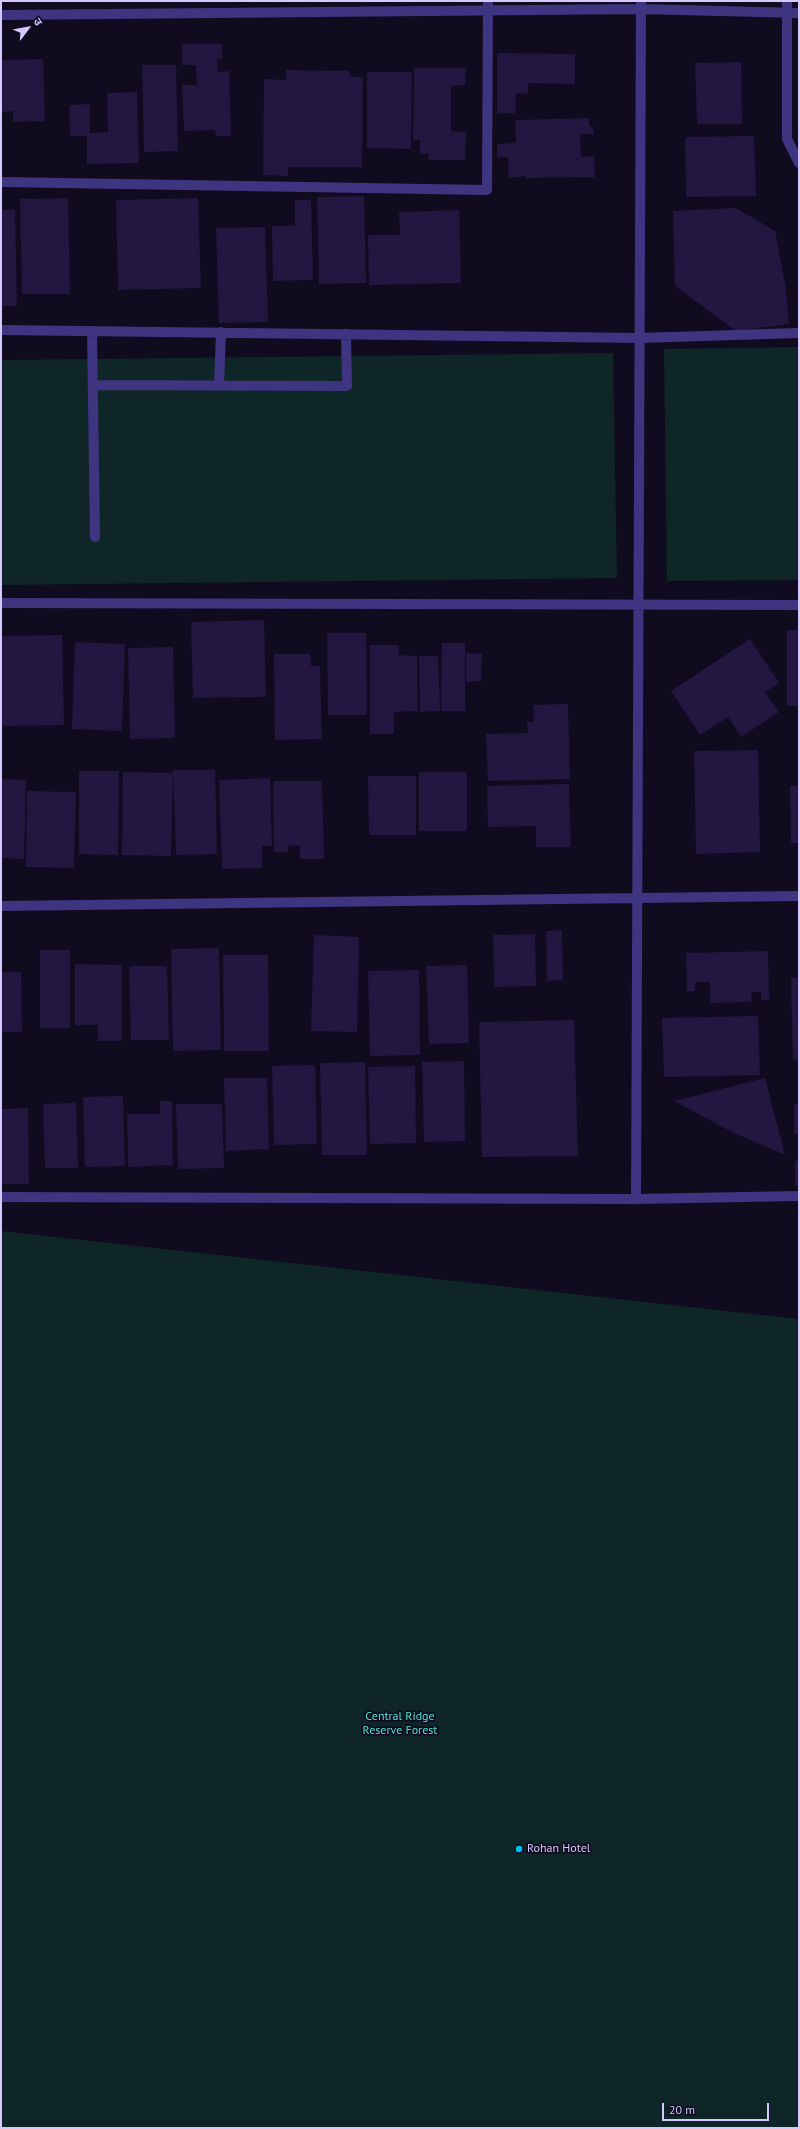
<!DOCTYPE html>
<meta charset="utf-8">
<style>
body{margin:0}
#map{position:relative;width:800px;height:2129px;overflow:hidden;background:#100b1e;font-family:"PT Sans","Noto Sans Devanagari",sans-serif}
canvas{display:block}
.frame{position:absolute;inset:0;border:2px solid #d5c8ff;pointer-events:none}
.north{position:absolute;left:8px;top:8px;width:40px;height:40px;-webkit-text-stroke:3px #100b1e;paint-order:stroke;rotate:58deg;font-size:11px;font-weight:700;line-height:16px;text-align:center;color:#d5c8ff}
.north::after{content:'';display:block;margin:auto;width:14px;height:18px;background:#d5c8ff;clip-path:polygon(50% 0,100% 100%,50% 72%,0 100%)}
.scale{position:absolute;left:662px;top:2103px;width:107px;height:18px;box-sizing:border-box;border:2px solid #d5c8ff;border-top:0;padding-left:5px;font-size:12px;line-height:14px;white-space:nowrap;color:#d5c8ff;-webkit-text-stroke:3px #100b1e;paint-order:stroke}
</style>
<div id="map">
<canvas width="800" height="2129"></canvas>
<div class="frame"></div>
<div class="north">उ</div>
<div class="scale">20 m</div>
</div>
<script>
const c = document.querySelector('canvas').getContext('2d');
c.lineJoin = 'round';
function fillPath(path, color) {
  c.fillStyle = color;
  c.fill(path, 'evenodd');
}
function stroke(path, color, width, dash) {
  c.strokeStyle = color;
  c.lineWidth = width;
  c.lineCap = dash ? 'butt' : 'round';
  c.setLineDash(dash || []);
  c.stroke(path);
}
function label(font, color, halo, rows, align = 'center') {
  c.font = font + ' "PT Sans",sans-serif';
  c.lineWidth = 3.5;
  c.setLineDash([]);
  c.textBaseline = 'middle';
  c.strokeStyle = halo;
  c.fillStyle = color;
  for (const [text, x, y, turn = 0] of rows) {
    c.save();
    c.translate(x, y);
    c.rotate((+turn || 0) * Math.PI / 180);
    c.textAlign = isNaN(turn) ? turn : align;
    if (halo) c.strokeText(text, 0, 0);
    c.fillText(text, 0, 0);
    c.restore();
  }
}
fillPath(new Path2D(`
 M799,347V580L667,581L664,349Z
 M613,353L617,578L1,585V360Z
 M1,1231L799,1319V2128H1Z`), '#0e2628');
fillPath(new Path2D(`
 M182,44H222V59H217L218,72L229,71L231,136H216L215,130L184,131L182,85H197L196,65H182Z
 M497,53L575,54V84L528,83V94L516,93L515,113L497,114Z
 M43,59L45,121L13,122V111L1,112V60Z
 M741,62L742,124H697L695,63Z
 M142,65H176L178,151L144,152Z
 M414,68H466L465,85L451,86V131L466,132L465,160H428L429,154H420V140H413Z
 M286,70L349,71L350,77H363L362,167H288V176L263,175L264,79L286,80Z
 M367,72H412L411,149L367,148Z
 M137,92L139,163L87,164V136H70L69,105L90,104V133L108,132L107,93Z
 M589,118V127H593L594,134H580L581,157L594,156L595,177L525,178L526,176L509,178L508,157L497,158V144L516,143L515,120Z
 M754,136L756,196L686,197L685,137Z
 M364,196L366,283L319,284L317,197Z
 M68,198L70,294H22L20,199Z
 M198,198L201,288L118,290L116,200Z
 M295,200H311L313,280L273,281L272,226H295Z
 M736,208L775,231L786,289L789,324L736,331L675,286L673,211Z
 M1,210H15L17,306H1Z
 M459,210L461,283L369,285L368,235H400L399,212Z
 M265,227L268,322L219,323L216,228Z
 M264,620L266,697L193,698L191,622Z
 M787,630H799V706H787Z
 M327,633H366L367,715H328Z
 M62,635L64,725L1,726V636Z
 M750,639L779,683L765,692L779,712L741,737L728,717L700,735L671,691Z
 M75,642L125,644L122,731L72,729Z
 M442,643H465V711H441Z
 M370,645H399V655L417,656L418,711L394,712V734H370Z
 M173,647L175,738L130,739L128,648Z
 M466,653L482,654L481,681L466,682Z
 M274,654H310L311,666H320L322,739L275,740Z
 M419,656H438L440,711L420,712Z
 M568,704L570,779L488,781L486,734L528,733L527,722H534L533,705Z
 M758,750L760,852L696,854L694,751Z
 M173,770H215L217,854L176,855Z
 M79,771H119L118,855L79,854Z
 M123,772L173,773L171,856L122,855Z
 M419,772H467V831H419Z
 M368,776H416V835H369Z
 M270,778L272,846H262V868L222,869L219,780Z
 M1,779L26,780L24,859L1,858Z
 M273,781H322L324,859H300V845L288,846V852H274Z
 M569,784L571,847H536V826L488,827L487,786Z
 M790,786H799V843H791Z
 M27,791L76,792L74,868L26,867Z
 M562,930L563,980L547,981L546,931Z
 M535,934L536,986L494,987L493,935Z
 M314,935L359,937L357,1032L311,1031Z
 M219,948L221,1050L173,1051L171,949Z
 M40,950H70V1028H40Z
 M768,951L769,1000H761V992H752L751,1002L710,1003V982H695V991H687L686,953Z
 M223,955H268L269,1051H224Z
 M75,964L122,965V1041H98V1025H75Z
 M467,965L469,1043L429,1044L426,966Z
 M129,966H167L169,1040H131Z
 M419,970L420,1055L370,1056L368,971Z
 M1,972H21L22,1032H1Z
 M791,978H799V1060L793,1061Z
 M758,1016L760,1075L664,1077L662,1018Z
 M574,1020L578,1156L482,1157L479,1022Z
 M464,1061L465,1141L424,1142L422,1062Z
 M365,1062L367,1155H322L320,1063Z
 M315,1065L317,1144L274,1145L272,1066Z
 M415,1066L416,1143L370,1144L368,1067Z
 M224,1078H267L269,1149L226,1151Z
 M765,1078L785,1155L734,1133L674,1101Z
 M123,1096L125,1166L85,1167L83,1097Z
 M160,1101H172L173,1165L128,1167L127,1114H160Z
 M76,1103L78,1168H45L43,1104Z
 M176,1104H222L224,1168L178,1169Z
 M794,1104H799V1134H794Z
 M28,1108L29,1184H1V1109Z
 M795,1161H799V1186H795Z`), '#231640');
stroke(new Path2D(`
 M787,1V139L799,163
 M1,15L641,9L799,13
 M1,182L487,190L488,1
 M1,330L640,338L799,333
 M92,331L95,537
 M93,385L347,386L346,334
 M219,385L221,332
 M1,603L799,605
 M1,906L799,896
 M1,1197L636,1199L799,1196
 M636,1199L641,1`), '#3f347f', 10);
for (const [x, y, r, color] of [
 [519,1849,4,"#00bff3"]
]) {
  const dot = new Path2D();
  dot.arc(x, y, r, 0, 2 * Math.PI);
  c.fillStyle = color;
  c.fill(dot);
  stroke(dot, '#100b1e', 1.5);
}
label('12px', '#50e3cf', '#100b1e', [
 ["Central Ridge",400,1717],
 ["Reserve Forest",400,1731]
]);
label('12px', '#d5c8ff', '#100b1e', [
 ["Rohan Hotel",527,1849]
], 'left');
</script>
